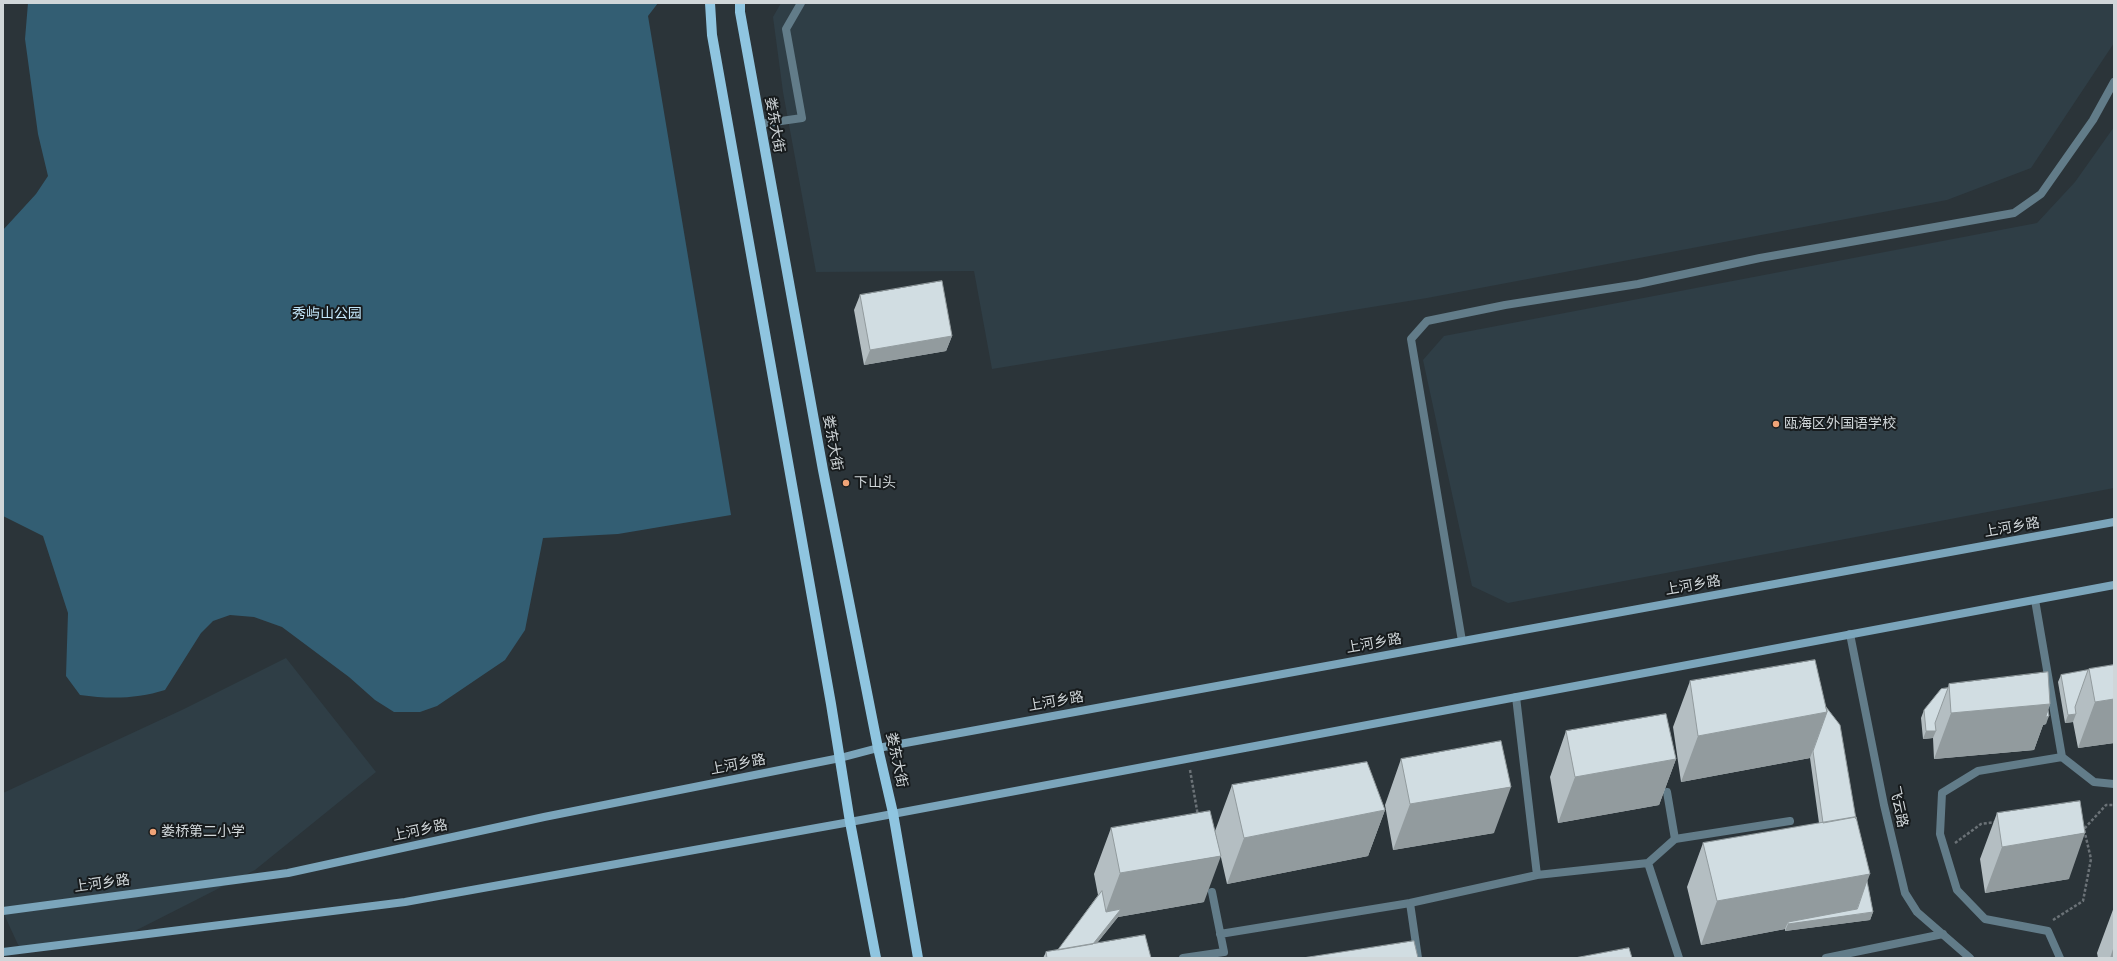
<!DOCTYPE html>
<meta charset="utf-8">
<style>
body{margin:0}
#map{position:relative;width:2117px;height:961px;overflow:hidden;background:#2b3439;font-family:Signika,sans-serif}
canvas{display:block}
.frame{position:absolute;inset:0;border:4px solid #d0d6d9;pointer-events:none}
</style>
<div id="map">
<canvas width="2117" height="961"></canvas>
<div class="frame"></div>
</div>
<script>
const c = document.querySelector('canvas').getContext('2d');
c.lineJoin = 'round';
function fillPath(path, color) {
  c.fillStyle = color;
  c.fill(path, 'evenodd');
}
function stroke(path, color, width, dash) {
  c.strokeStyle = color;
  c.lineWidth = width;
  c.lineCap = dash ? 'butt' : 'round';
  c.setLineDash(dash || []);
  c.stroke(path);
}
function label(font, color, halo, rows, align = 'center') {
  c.font = font + ' Signika,"Noto Sans SC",sans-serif';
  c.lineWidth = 4;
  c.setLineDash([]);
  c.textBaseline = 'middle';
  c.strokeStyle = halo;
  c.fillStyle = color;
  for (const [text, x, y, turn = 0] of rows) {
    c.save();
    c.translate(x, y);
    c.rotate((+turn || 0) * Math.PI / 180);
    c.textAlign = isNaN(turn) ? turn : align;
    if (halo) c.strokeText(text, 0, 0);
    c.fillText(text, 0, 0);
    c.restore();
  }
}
fillPath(new Path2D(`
 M781,3H2114V43L2031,168L1947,200L1427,298L992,369L974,271L816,272L783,92L773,17Z
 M2114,127V488L1508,603L1472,586L1423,360L1444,336L2037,223L2075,182Z
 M286,658L376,772L255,870L123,937L20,949L3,912V793L184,709Z`), '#2f3e46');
fillPath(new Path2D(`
 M28,3H658L648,16L731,515L618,534L543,538L525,630L505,660L437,706L420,712H394L375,700L349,677L282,627L254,617L230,615L213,621L201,633L165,690C137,699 109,699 80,695L66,676L68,613L43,536L3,516V230L36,194L48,176L38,134L25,39Z`), '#335e73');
stroke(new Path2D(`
 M1190,770L1198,816
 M1955,843L1981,824L1995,822
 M2053,920L2083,901L2091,859L2084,829L2106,805H2114`), '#6b7277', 2.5, [3, 2]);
stroke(new Path2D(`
 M760,124L802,118L786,29L801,3
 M2035,600L2062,757L2094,782L2114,784
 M1516,697L1537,875
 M1648,863L1679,958
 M1410,903L1418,958
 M1220,934L1410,903L1537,875L1648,863L1675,839L1790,821
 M1183,958L1224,952L1212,892
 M1826,958L1943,934
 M2060,958L2048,931L1985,919L1957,890L1940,834L1942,793L1978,771L2062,757`), '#627c89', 8);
stroke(new Path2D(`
 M1462,641L1411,339L1427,321L1505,305L1638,284L1760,258L2014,213L2041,194L2093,120L2114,82
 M1667,792L1675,839`), '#627c89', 8);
stroke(new Path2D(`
 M1850,634L1884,805L1905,893L1917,912L1970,958`), '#627c89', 8);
stroke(new Path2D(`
 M3,911L288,873L544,817L840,758L878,748L2114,522
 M3,952L405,902L850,822L2114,585`), '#7ba5bb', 8);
stroke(new Path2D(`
 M710,3L712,35L831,704L850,822L876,958
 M740,3V12L823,470L878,748L893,813L918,958`), '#8fc5e0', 10);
fillPath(new Path2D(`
 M860,295L952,336L946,351L864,365L854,310Z
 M2114,665V743L2078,748L2073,722L2065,723L2058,682L2061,675L2088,670L2089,669Z
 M1690,681L1826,707L1867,881L1873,912L1870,920L1785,931V929L1701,945L1687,887L1703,843L1819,823L1810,758L1681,782L1673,727Z
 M1949,684L2050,704L2048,710L2046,724L2043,725L2034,750L1934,759L1933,738L1923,739L1921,718L1924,710L1948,688Z
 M1566,731L1676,759L1659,805L1558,823L1550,777Z
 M1401,759L1494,833L1393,850L1385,805Z
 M1232,785L1385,810L1368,856L1227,884L1215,831Z
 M1997,813L2069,879L1985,893L1980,859Z
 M1111,828L1204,902L1118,917L1097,943L1151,958H1043L1046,952L1058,950L1098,895L1094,874Z
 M2114,907V958H2098L2097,953Z`), '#b4bec2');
fillPath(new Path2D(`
 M952,336L946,351L864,365L870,350Z
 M2114,699V743L2078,748L2095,702Z
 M2050,704L2046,717L2049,716L2046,724L2043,725L2034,750L1934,759L1951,713Z
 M1827,712L1810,758L1681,782L1698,736Z
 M2076,714L2073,722L2065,723L2068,715Z
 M1926,731H1936L1933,738L1923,739Z
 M1676,759L1659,805L1558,823L1575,777Z
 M1511,787L1494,833L1393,850L1410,804Z
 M1385,810L1368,856L1227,884L1244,838Z
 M2085,833L2069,879L1985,893L2002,847Z
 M1221,856L1204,902L1118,917L1085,958L1103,919L1120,873Z
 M1870,874L1855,915L1873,912L1870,920L1785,931L1788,924V922L1785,929L1701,945L1717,901Z
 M2114,946V958H2110Z`), '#929b9e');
const building = new Path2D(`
 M942,281L952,336L870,350L860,295Z
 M1815,660L1827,712L1698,736L1690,681Z
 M2114,665V699L2095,702L2089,669Z
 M2088,670L2075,707L2076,714L2068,715L2061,675Z
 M2048,672L2050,704L1951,713L1949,684Z
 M1948,688L1935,723L1936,731H1926L1924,710L1941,689Z
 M1826,707L1840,725L1856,819V817L1823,823L1813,751L1827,712Z
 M2048,710L2049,716L2046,717Z
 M1666,714L1676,759L1575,777L1566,731Z
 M1501,741L1511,787L1410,804L1401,759Z
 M1367,762L1385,810L1244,838L1232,785Z
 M2080,801L2085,833L2002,847L1997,813Z
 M1210,811L1221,856L1120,873L1111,828Z
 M1856,817L1870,874L1717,901L1703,843Z
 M1867,881L1873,912L1788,924V922L1857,909Z
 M1102,891L1106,912L1121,909L1093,944L1058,950Z
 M1145,935L1151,958H1047L1046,952Z
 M1414,941L1418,958H1303Z
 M1629,948L1632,958H1575Z`);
fillPath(building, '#d1dde2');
stroke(building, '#929b9e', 1);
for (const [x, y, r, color] of [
 [1776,424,4,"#efa377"],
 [846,483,4,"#efa377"],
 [153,832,4,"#efa377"]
]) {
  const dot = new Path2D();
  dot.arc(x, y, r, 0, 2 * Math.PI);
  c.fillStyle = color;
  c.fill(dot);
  stroke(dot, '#171b1d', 1.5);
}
label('14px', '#d0d6d9', '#171b1d', [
 ["娄东大街",774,125,80],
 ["娄东大街",832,443,80],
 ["上河乡路",2012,528,-10],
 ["上河乡路",1693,586,-10],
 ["上河乡路",1374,644,-10],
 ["上河乡路",1056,702,-10],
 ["娄东大街",896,760,78],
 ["上河乡路",738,765,-11],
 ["飞云路",1898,807,78],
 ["上河乡路",420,831,-12],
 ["上河乡路",102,884,-8]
]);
label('14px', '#c3e6f9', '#171b1d', [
 ["秀屿山公园",327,314]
]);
label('14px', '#d0d6d9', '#171b1d', [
 ["瓯海区外国语学校",1784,424],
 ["下山头",854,483],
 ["娄桥第二小学",161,832]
], 'left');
</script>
